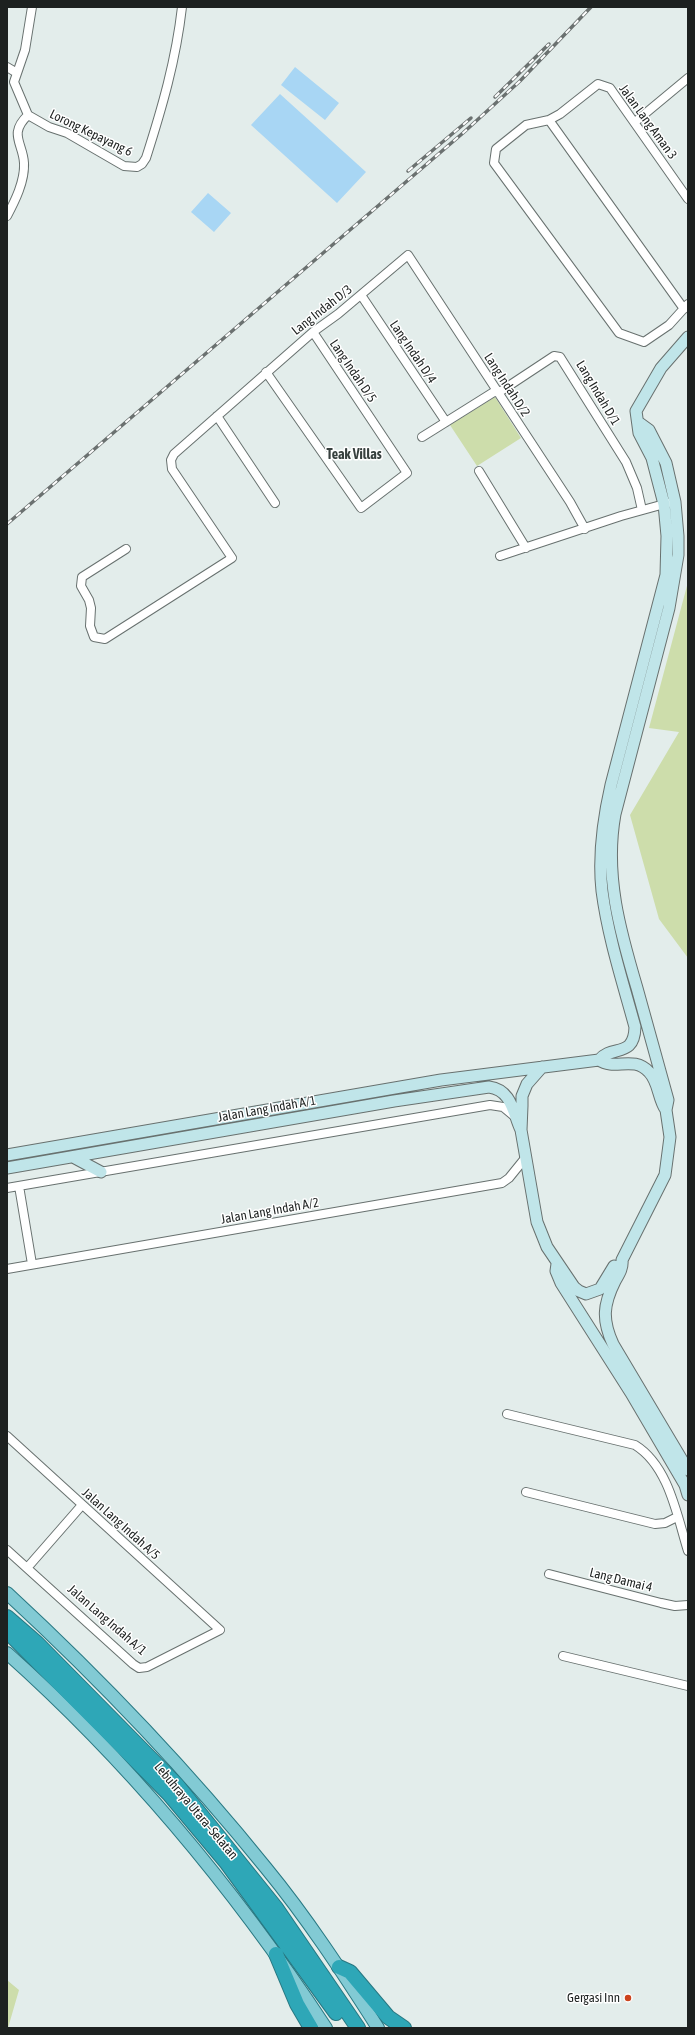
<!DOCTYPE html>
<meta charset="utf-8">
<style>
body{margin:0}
#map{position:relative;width:695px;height:2035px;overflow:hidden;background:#e3edeb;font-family:"Asap Condensed",sans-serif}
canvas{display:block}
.frame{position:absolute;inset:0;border:8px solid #1d2120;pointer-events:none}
</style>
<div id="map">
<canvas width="695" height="2035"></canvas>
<div class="frame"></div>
</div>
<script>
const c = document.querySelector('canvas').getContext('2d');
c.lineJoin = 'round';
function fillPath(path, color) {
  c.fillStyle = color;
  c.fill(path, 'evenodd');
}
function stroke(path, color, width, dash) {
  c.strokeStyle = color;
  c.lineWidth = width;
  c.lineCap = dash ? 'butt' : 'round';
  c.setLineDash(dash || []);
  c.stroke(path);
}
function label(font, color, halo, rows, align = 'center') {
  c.font = font + ' "Asap Condensed",sans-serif';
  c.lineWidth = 3;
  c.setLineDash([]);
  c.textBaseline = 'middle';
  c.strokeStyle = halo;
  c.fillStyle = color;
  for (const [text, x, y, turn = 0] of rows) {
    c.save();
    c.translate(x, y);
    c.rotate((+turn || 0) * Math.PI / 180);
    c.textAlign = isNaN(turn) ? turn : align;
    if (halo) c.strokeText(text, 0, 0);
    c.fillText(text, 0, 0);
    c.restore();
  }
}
fillPath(new Path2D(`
 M495,397L521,438L477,466L450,425Z
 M688,582V958L659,919L630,815L679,732L649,728Z
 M7,1980L19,1990L8,2028H7Z`), '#cdddab');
fillPath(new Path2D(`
 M295,67L339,103L325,120L281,85Z
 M280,94L366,172L337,203L251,125Z
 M208,193L231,213L214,232L191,212Z`), '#a8d6f4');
const street = new Path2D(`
 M32,7L25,50L14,82L28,115L49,127L67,133L124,166L137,167L142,164L146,158C162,108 176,60 182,7
 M7,67L17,73
 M549,120L684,309
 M635,122L688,78
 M688,199L610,88L598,84L560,114L549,120L526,125L496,149L494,163L619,333L644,342L669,325L688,304
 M7,216C15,201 25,181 24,163C23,143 8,134 28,115
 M361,295L446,422
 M266,372L361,508L407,473L313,332
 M498,393L554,356L560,357L626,462L637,488L642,510
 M217,416L275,503
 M422,437L497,390
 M479,471L526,548
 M126,549L82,577L81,586L89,600L91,608L90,626L94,637L105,639L232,558L172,469L171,460L174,454L313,332L338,314L408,255L570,502L585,529
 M500,556L621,516L668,503
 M19,1186L32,1264
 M7,1188L490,1105L503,1107L515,1117
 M7,1269L502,1183L509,1178L526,1157
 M507,1414L635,1445C669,1466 677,1516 688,1551
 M7,1436L220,1630L147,1667L139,1668L133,1664L7,1550
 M526,1492L655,1524L665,1523L677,1517
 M27,1568L82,1505
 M549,1574L661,1603L675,1606L688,1605
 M563,1656L688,1686`);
const secondary = new Path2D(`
 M638,422L649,430L666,463L675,502L678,536V555L669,608L615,814C604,875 620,931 637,988C647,1025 658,1063 668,1100L666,1110L670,1137L665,1175L622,1260C623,1268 619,1274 615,1281C603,1305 602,1320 613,1344L688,1470
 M599,1060C612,1044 634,1059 635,1027C623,983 608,937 602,891C598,855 603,820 611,785L666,575L667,536L664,504L652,458L639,433L636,411L661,368L688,337
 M542,1067L527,1084L522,1096V1106L521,1130L537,1222L547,1247L574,1287L579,1291L586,1294L600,1289L614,1266
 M7,1155L441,1080L599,1060C615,1071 633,1055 649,1072C659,1082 658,1099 666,1110
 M73,1157L101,1172
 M7,1168L394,1101L489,1087C512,1090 513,1113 521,1130
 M557,1264L556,1271L561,1283L631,1393L685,1485L688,1495`);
const primary = new Path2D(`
 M7,1593C100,1679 187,1770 266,1868C307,1918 343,1973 378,2028
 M7,1653C129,1762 236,1891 326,2028`);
const highway = new Path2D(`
 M7,1617L37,1643L177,1785L276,1908L358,2028
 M7,1631L169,1794L226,1862L336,2013
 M276,1954L297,2004L311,2028
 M339,1967L350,1972L388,2017L404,2028`);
stroke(street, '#68716f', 10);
stroke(secondary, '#68716f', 13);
stroke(primary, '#287882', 14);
stroke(highway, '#287882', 16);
stroke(street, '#fff', 8);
stroke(secondary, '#c0e5e9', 11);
stroke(primary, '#82cad4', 12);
stroke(highway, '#2ea7b7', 14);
const rail = new Path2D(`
 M495,97L549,44
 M408,171L471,118
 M7,524L463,133L520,81L591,7`);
stroke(rail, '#6b7170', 3.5);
stroke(rail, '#fff', 2, [6]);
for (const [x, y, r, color] of [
 [628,1998,4,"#cc431c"]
]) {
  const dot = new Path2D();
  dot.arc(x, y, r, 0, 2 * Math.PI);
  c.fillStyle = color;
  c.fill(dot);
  stroke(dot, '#fff', 1.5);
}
label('13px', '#1d2120', '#fff', [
 ["Jalan Lang Aman 3",648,122,54],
 ["Lorong Kepayang 6",91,133,26],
 ["Lang Indah D/3",322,310,-38],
 ["Lang Indah D/4",413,352,56],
 ["Lang Indah D/5",353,371,56],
 ["Lang Indah D/2",507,385,57],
 ["Lang Indah D/1",598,393,59],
 ["Jalan Lang Indah A/1",267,1109,-10],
 ["Jalan Lang Indah A/2",270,1211,-10],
 ["Jalan Lang Indah A/5",121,1524,42],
 ["Lang Damai 4",621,1580,14],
 ["Jalan Lang Indah A/1",107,1620,41],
 ["Lebuhraya Utara–Selatan",196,1811,50]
]);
label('13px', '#1d2120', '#fff', [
 ["Gergasi Inn",620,1998]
], 'right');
label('bold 14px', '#37403e', '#fff', [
 ["Teak Villas",354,455]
]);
</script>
